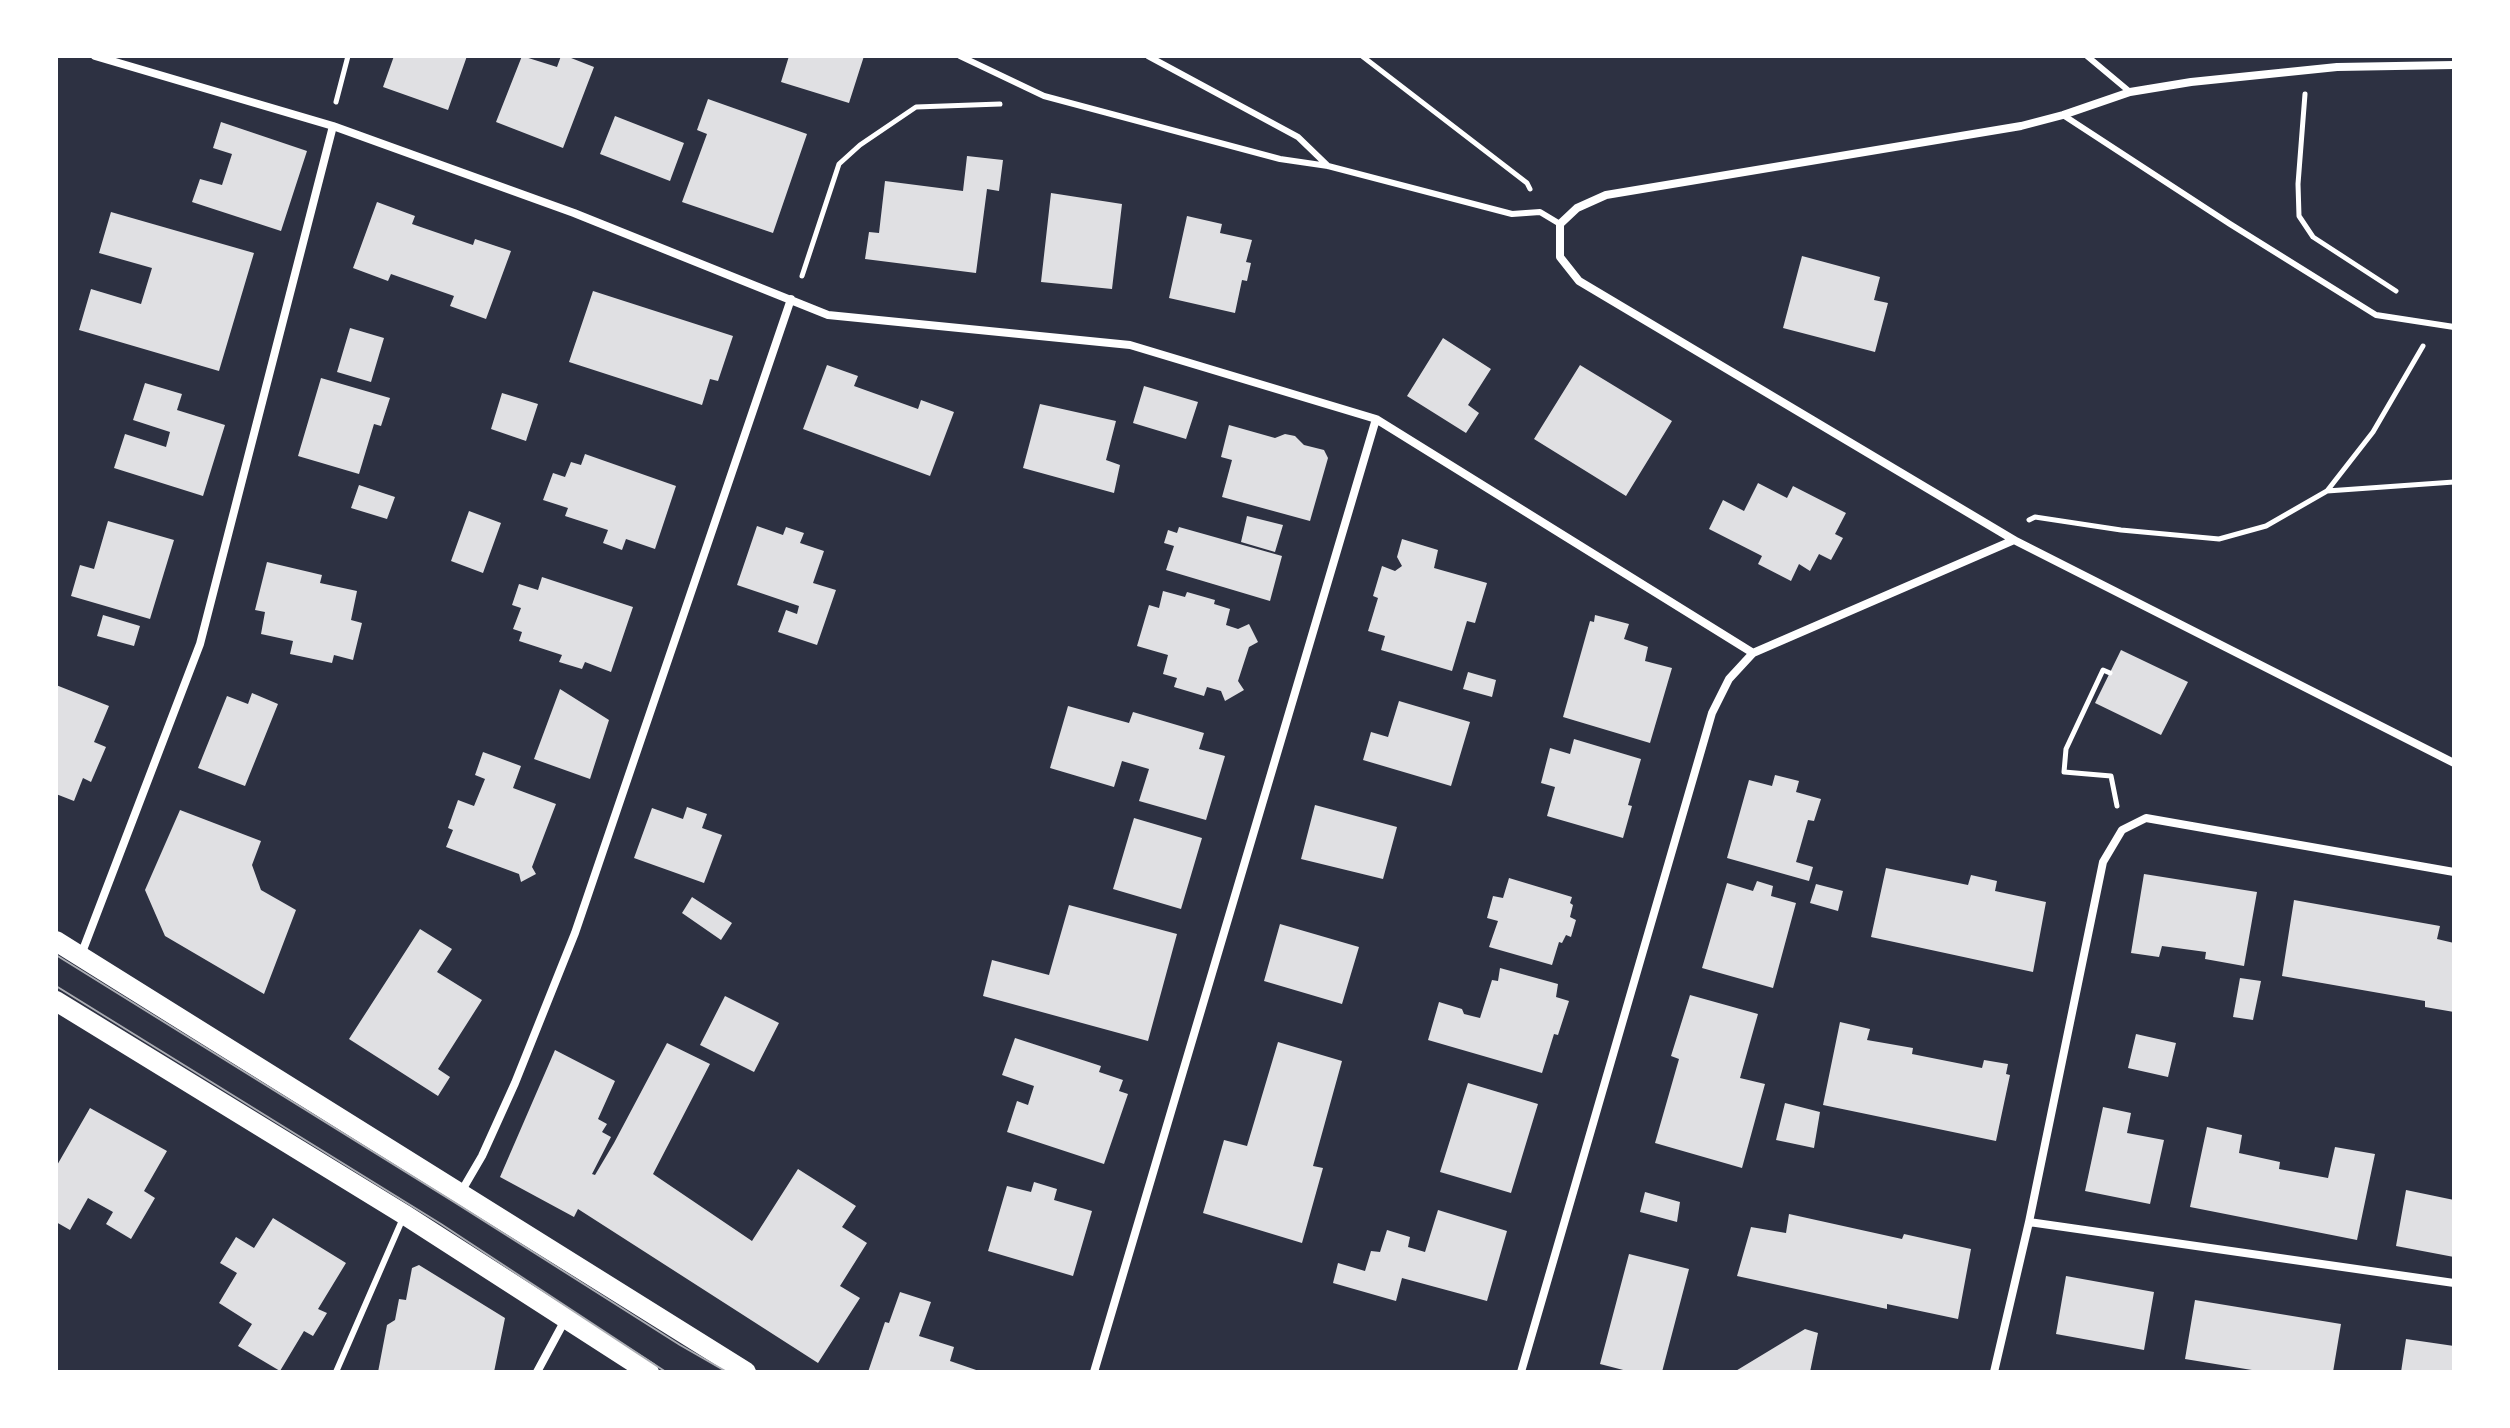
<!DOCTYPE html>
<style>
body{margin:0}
#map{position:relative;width:2510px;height:1428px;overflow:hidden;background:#2d3142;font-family:"Work Sans",sans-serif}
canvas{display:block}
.frame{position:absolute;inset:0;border:58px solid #fff;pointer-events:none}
</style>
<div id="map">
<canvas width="2510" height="1428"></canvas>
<div class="frame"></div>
</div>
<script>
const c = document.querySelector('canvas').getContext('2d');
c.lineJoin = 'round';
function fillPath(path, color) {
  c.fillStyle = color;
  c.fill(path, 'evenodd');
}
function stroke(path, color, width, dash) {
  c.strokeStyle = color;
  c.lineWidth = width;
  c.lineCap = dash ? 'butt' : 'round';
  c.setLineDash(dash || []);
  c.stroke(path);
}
fillPath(new Path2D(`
 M394,56H467L448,110L383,87Z
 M522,56L557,67L561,56H566L594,67L563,148L496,122Z
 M789,56H864L849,103L781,82Z
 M708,99L807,134L773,233L682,202L707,134L697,130Z
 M615,116L684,143L670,181L600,154Z
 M221,122L307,151L281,231L192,202L200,179L222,185L232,154L213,148Z
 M967,156L1003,160L999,191L987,189L976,273L865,259L869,232L879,233L885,181L963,191Z
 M1051,193L1122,204L1112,289L1041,282Z
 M377,202L415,216L412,224L473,245L475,239L511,251L486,319L450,306L454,296L391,274L388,281L353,268Z
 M111,212L254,253L219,371L79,330L91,289L141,304L152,268L99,253Z
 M1187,216L1222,224L1220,233L1252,240L1246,262L1251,263L1247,281L1242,280L1235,313L1169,298Z
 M1802,256L1880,277L1874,300L1888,303L1875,352L1783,328Z
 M593,291L733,336L718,381L710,379L702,405L569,362Z
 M350,328L384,338L371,382L337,372Z
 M1443,338L1491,369L1468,405L1479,413L1466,433L1407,396Z
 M827,365L858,376L854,386L918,409L921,400L954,412L930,476L803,429Z
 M1580,365L1672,421L1626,496L1534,439Z
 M321,378L390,398L381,426L374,424L359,474L298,456Z
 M145,383L182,394L177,410L225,425L203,496L114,468L125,434L166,447L170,432L133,420Z
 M1144,386L1198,402L1186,439L1133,423Z
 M502,393L538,404L526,441L491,429Z
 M1040,404L1116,421L1106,460L1120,465L1114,493L1023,468Z
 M1229,425L1275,438L1285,434L1295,436L1304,445L1324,450L1328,458L1310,521L1222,497L1232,460L1221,457Z
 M585,454L676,486L655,549L626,539L622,550L603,543L608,530L565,516L568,508L543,500L553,473L565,477L571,462L581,465Z
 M1758,483L1787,498L1793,486L1846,513L1835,534L1843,538L1831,560L1819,554L1810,571L1799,564L1791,581L1758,564L1762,556L1709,529L1723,500L1744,511Z
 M359,485L395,497L387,519L351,508Z
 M469,511L501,523L483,573L451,561Z
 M1247,516L1283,525L1275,552L1241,542Z
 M108,521L174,540L150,619L71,596L80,565L94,569Z
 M757,526L783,535L786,527L804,533L800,543L824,551L813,583L836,590L817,645L778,632L786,610L797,614L799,606L737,585Z
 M1179,527L1282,556L1270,601L1166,570L1174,546L1164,543L1168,530L1177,533Z
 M1402,539L1438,550L1434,568L1487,583L1475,623L1467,621L1452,671L1381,650L1385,636L1368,631L1378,598L1373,596L1382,566L1395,571L1402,566L1397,557Z
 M267,562L322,575L320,583L357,591L351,620L362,623L353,660L334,655L332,663L290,654L293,641L261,634L265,612L255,610Z
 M542,577L633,607L611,672L585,662L582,669L559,662L562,655L519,641L522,632L513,629L521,608L512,605L519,584L538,590Z
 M1163,591L1185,597L1187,592L1215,600L1214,604L1230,609L1226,625L1238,629L1249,624L1258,642L1249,647L1238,681L1244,690L1225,701L1221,691L1207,687L1204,696L1174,687L1177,678L1163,674L1168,655L1137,646L1149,605L1159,608Z
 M103,615L140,626L134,646L97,636Z
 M1595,615L1629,624L1624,639L1648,647L1645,661L1672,668L1650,743L1563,717L1590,621L1594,622Z
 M2121,650L2188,682L2161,735L2095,703Z
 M1468,672L1496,680L1492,697L1463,689Z
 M56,685L109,706L94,742L106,747L91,782L83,778L74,801L56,794Z
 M560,689L609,720L590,779L534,759Z
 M252,693L278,704L245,786L198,768L227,696L248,704Z
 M1399,701L1470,722L1451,786L1363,760L1371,732L1388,737Z
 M1068,706L1129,723L1133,712L1204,733L1199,749L1225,756L1206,820L1139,801L1149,769L1122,761L1114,787L1050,768Z
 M1574,739L1641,759L1628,805L1632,806L1623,838L1547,816L1555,787L1541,783L1550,748L1570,754Z
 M483,752L521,766L513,788L556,804L532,867L536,874L521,882L519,874L446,847L453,830L448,828L458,800L474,806L485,779L475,775Z
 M1775,775L1799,781L1796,792L1821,799L1814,821L1808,820L1796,862L1813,867L1809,881L1727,858L1749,780L1772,786Z
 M1315,805L1397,827L1383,879L1301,859Z
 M687,807L707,814L702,828L722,835L704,883L634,858L652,808L683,819Z
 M180,810L261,841L252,865L261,890L296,910L264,994L165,936L145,890Z
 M1134,818L1202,838L1181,909L1113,889Z
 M1886,868L1968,885L1971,875L1997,881L1995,891L2046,902L2033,972L1871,937Z
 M2144,874L2257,892L2244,966L2205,959L2206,952L2162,946L2159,957L2131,953Z
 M1509,878L1572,897L1570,903L1573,905L1570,917L1576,920L1571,937L1566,935L1562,943L1559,942L1552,965L1489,947L1498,921L1487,918L1493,896L1503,898Z
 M1757,881L1773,886L1771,896L1796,903L1773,988L1702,968L1727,883L1753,891Z
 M1816,884L1843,891L1838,911L1810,903Z
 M692,897L732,923L721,940L682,913Z
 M2294,900L2440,926L2437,939L2454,943V1012L2425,1007V1001L2282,976Z
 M1069,905L1177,934L1148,1041L983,996L992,960L1049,975Z
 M1280,924L1359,947L1342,1004L1264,981Z
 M420,929L452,949L437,972L482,1000L438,1069L450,1077L438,1096L349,1039Z
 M1500,968L1558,984L1556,997L1569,1001L1558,1035L1554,1034L1542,1073L1428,1040L1439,1002L1462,1009L1464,1014L1480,1018L1492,980L1498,981Z
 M2240,978L2261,981L2253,1020L2233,1017Z
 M1690,995L1758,1014L1740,1078L1765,1084L1742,1168L1655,1143L1679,1059L1671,1056Z
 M725,996L779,1023L754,1072L700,1045Z
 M1840,1022L1870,1029L1867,1040L1913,1048L1912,1054L1982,1068L1984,1060L2008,1064L2006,1074L2010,1075L1996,1141L1823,1105Z
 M2136,1034L2176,1043L2168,1077L2128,1068Z
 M1015,1038L1101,1066L1099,1072L1123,1080L1119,1091L1128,1094L1104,1164L1007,1132L1017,1101L1028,1105L1034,1086L1002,1075Z
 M1278,1042L1342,1061L1313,1166L1323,1168L1302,1243L1203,1213L1224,1140L1247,1146Z
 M667,1043L710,1064L653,1174L752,1241L798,1169L856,1206L842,1227L867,1243L840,1286L860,1298L818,1363L578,1209L574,1217L500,1177L555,1050L615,1081L598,1119L607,1124L602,1132L611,1137L592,1174L595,1175L614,1143Z
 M1468,1083L1538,1104L1511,1193L1440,1172Z
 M1785,1103L1820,1112L1814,1148L1776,1140Z
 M2103,1107L2131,1113L2127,1133L2164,1140L2150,1204L2085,1191Z
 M90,1108L167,1151L144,1191L155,1198L131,1239L106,1224L113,1212L88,1198L70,1230L56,1222V1167Z
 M2207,1127L2242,1135L2239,1153L2280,1162L2279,1169L2328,1178L2335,1147L2375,1154L2357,1240L2190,1207Z
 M1034,1182L1057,1189L1054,1200L1092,1211L1073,1276L988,1251L1007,1186L1031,1192Z
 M2406,1190L2454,1200V1257L2396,1246Z
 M1645,1192L1680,1202L1677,1222L1640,1212Z
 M1438,1210L1507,1231L1487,1301L1402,1278L1396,1301L1333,1283L1338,1263L1365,1271L1371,1251L1380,1252L1387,1230L1410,1237L1408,1247L1425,1252Z
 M1789,1214L1902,1239L1904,1234L1971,1249L1958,1319L1887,1304V1309L1737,1276L1751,1227L1786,1233Z
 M273,1218L346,1263L318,1309L327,1313L313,1336L304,1331L280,1371L238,1346L252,1324L219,1303L237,1273L220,1263L236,1237L254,1248Z
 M1629,1254L1689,1269L1662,1372H1631L1600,1364Z
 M419,1265L505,1318L494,1372H378L387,1325L395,1320L399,1299L406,1300L412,1268Z
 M2066,1276L2154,1292L2144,1350L2056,1334Z
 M900,1292L931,1302L919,1336L954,1347L950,1361L982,1372H868L885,1322L889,1323Z
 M2195,1300L2341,1324L2333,1372H2264L2185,1359Z
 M1805,1329L1818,1333L1810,1372H1734Z
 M2406,1339L2454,1346V1372H2401Z`), '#e0e0e3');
stroke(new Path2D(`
 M1362,56L1527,183L1530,189
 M2305,94L2298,184L2299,216L2313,237L2396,291
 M336,102L348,56
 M802,276L839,164L860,145L916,107L1000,104
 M2327,491L2454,482
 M2029,520L2035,517L2121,530L2219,539L2266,526L2327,491L2373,432L2423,346
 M2110,673L2103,670L2066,749L2064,772L2111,776L2117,806`), '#fff', 5);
stroke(new Path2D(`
 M960,56L1044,96L1280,159L1328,166L1512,214L1540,212L1560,224
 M1148,56L1298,137L1328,166
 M2087,56L2130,92
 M2063,115L2230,224L2376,315L2454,327
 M336,1372L403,1218`), '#fff', 6);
stroke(new Path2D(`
 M95,56L333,126L574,213L828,315L1130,345L1376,419L1753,653
 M2454,65L2337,67L2191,82L2130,92L2063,115L2021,126L1606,195L1577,208L1560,224V257L1579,281L2014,540L2454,763
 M81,955L200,644L333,126
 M461,1192L482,1156L515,1083L575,933L791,299
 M2029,1222L2454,1283
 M537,1372L565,1320
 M1094,1372L1376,419
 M1521,1372L1712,713L1729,679L1753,653L2014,540
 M1994,1372L2029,1222L2103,862L2122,830L2146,818L2454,872`), '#fff', 8);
stroke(new Path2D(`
 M56,941L746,1372
 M56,1001L405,1215L649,1372`), '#fff', 20);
stroke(new Path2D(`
 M56,955L454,1202L680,1345L727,1372
 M56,986L441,1224L666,1372`), '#abadb3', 2);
</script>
